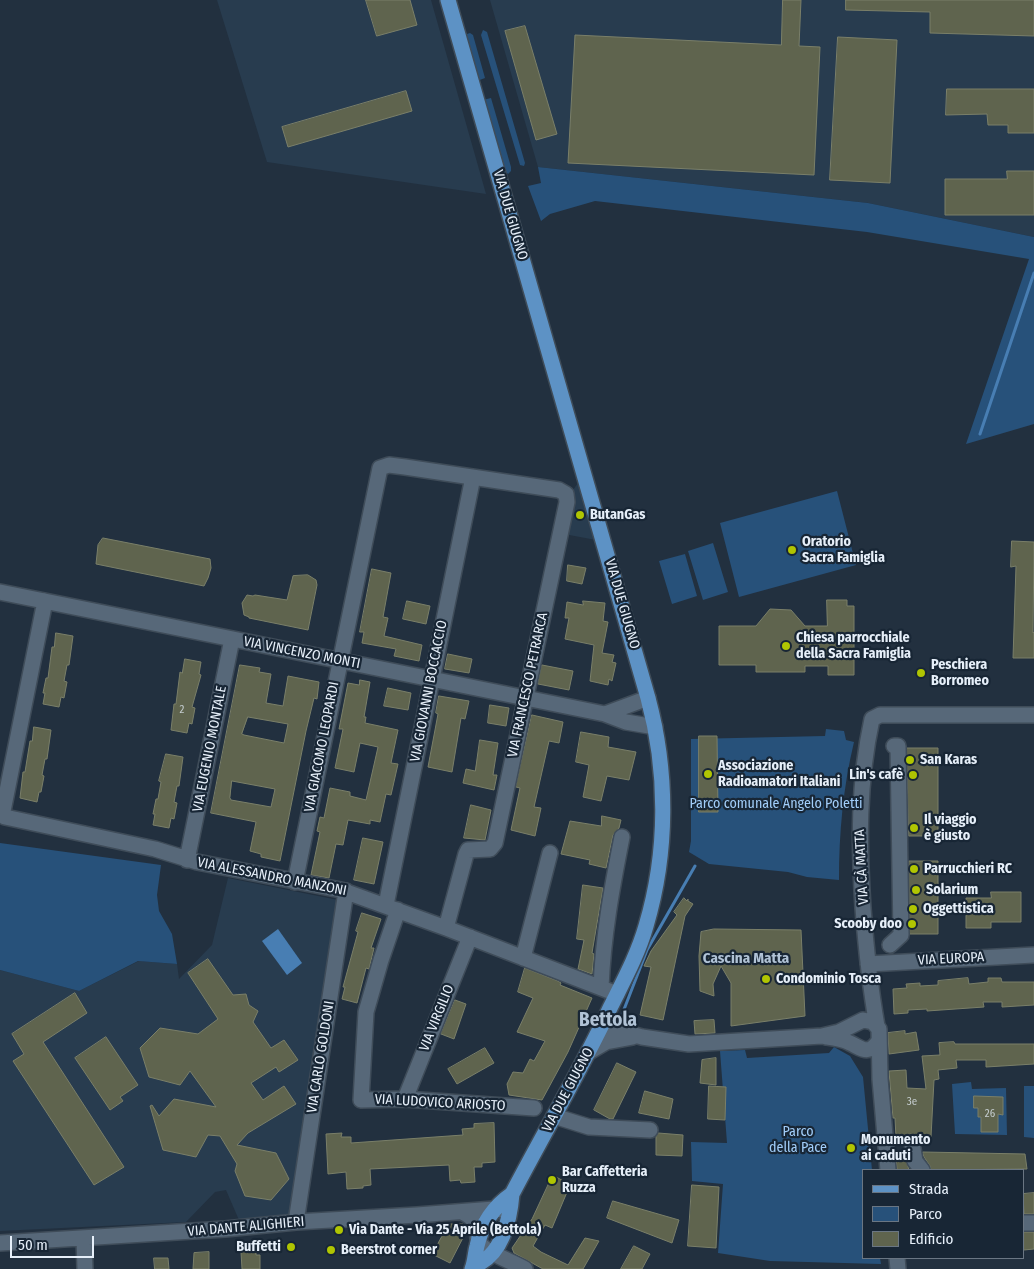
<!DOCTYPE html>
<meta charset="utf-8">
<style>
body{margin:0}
#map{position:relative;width:1034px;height:1269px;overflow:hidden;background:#22303f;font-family:"Fira Sans Condensed",sans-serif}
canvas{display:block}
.legend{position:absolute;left:862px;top:1169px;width:162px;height:90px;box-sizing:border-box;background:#182635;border:1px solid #6a7683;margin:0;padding:6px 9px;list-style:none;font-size:15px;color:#e6eff9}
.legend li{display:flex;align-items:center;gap:10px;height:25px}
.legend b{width:25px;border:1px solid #6a7683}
.scale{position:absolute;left:10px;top:1236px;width:84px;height:22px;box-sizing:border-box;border:2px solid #e6eff9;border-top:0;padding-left:6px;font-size:15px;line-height:18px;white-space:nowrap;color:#e6eff9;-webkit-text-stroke:4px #182635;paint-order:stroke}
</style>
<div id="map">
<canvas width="1034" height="1269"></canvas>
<ul class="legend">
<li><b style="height:6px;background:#5d92c5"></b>Strada</li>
<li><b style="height:14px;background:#27517a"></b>Parco</li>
<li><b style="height:14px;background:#5f644e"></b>Edificio</li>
</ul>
<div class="scale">50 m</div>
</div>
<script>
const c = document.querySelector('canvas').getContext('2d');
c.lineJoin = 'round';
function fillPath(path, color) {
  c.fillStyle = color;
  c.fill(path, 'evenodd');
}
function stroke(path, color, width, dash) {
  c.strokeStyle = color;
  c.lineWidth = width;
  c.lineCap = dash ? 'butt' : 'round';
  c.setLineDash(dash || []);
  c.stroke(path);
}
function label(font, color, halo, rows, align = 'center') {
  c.font = font + ' "Fira Sans Condensed",sans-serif';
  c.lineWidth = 4.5;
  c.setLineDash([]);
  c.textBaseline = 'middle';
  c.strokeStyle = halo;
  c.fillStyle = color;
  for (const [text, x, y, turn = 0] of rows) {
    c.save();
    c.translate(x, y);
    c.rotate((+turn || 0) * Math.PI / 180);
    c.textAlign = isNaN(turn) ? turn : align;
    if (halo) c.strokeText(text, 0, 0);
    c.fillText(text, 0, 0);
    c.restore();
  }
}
fillPath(new Path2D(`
 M217,0H431L486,194L267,162Z
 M490,0H1034V237L868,203L538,167Z
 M578,483L596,540L564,534L573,490Z
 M228,878L338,900L324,1002L289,1216L239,1220L226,1190L215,1192L186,1222L0,1231V970L79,991L139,961L177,964L179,979L212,945Z`), '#283c4f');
fillPath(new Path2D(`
 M483,30L487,32L525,163L524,166L520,165L481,35Z
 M470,33L473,35L485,78L477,81L466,38L467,34Z
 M491,98L511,167V171L508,174L504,170L483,100Z
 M538,167L868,203L1034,237V424L966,444L1029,259L867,232L595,201L550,214L541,221L528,186L541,183Z
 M837,491L856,565L739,597L720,523Z
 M713,543L728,592L703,600L688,551Z
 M685,554L697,596L672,604L659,561Z
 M826,729L844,731L846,740L854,742C843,788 839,833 839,880L807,877L788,872L709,864L689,852L691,841V739L825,736Z
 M0,843L161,865L157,895L159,911L172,934L177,964L138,961L79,991L0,970Z
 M834,1047L850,1056L863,1077L872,1170H863V1258H880L881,1264L770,1261L718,1253L723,1184L692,1181L691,1142L727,1143L720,1051L745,1050L747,1058L829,1053Z
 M971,1082L972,1089L1006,1088L1007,1135L955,1134L952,1084Z
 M1024,1086H1034V1138L1024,1137Z`), '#27517a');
fillPath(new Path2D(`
 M278,929L302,963L287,975L262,941Z`), '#487eb3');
stroke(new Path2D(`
 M980,434L1034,273
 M618,1025L647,950L695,866`), '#487eb3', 3);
const building = new Path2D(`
 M366,0H410L417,25L377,36Z
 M783,0H801L799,46L820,47L814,175L568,163L575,35L781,45Z
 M846,0H1034V36L930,33V12L846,10Z
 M525,26L557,134L536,140L505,31Z
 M838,37L897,40L890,183L830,180Z
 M947,89H1034V133H1008V125H988L987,114L946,115Z
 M406,91L412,111L288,147L282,127Z
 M1007,171H1034V215H945V179H1007Z
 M103,538L210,559L211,568L208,578L204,586L96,564L98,545Z
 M1012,541L1034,542L1033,633L1034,632V658H1013L1016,566L1011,567Z
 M568,565L586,568L582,584L567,581Z
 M372,569L391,573L383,617L388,618L384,636L422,645L419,661L394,656L396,649L362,643L364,632H360Z
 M308,575L316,580L317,585L308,630L249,618V617L244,615L242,603L247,595L253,596L255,595L287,600L293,576Z
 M827,600H847V606H854V675H828V666H805V672H756V665H719V626H756L770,609L791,610L805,626H827Z
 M407,601L430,606L426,624L403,619Z
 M583,601L605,603L603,621L608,622L602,653L614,655L612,662L616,663L612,681L609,679L608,685L590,681L594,645L565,639L569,618H565L567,602L583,605Z
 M56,633L73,636L69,665H67L64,681L67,682L64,698L61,697L59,707L43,704L45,693H43L46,678H48L52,647H54Z
 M448,654L472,659L469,673L445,669Z
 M185,659L201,662L199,674L201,675L192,707L195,708L192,724L189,723L187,733L171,730L174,704H176L180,672L182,673Z
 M240,665L260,668L259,672L271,674L266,703L283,706L288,676L319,682L317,699L314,698L306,731L280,861L261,857V854L250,851L256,822L211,813ZM248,717L288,724L284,743L244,735L242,734ZM232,781L275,789L271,807L231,800L230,798Z
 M542,665L573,671L569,690L538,684Z
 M360,680L370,682L364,717H366L365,723L398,730L391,763L398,764L391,795L386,794L380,822L370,820V824L348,820L343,845L336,844L329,878L311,875L320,832L317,831L320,817L324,818L330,788L350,792V796L366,800L378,747L360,743L354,772L335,768L343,729H339L348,683L359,685Z
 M388,688L411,693L408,710L384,706Z
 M439,696L469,701L465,719L461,718L452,772L428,767L438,714L436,713Z
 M490,705L509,708L506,726L488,723Z
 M532,715L563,722L559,743L549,741L534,807L541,808L535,836L511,830L520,788L516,787Z
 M34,727L51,730L47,759H45L42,775L44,776L41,792H39L37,802L20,798L23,772H25L30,741H32Z
 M581,732L609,737L608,747L636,752L629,780L607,776L601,801L583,797L589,765L576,762Z
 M699,736H717L718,812H699Z
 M480,740L498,743L493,775H497L494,790L463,783L466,769L475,771Z
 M907,748H938V836H909Z
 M166,754L183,757L179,786H177L174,802L177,803L174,819L171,818L169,828L153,825L155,814H153L156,799H158L161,782L159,781Z
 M471,805L491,810L485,840L464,838Z
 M602,816L621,820L619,828L613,835L606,868L589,864L590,860L561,854L570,821L601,826Z
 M363,838L383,842L374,884L354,880Z
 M909,861H938V934H910Z
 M583,885L603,888L592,953L594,954L592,974L578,969L584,940L577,939Z
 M991,892H1021V922H991V928H966V898H991Z
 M684,898L687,901L688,899V901L693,904L685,916L663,1020L640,1015L651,967L644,966L651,951L677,915L674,912Z
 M362,913L381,919L371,948H374L369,969L366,968L357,1003L342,999L345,987H343L358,932L356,931Z
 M714,929L801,930L805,1016L731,1026V983L721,966L713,984L714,996L700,991L699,956L701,932Z
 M208,959L233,995L246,994L249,1005L258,1011L253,1022L271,1048L284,1040L298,1060L279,1072L276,1067L251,1083L263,1100L284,1086L296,1104L248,1133L237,1145L276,1153L289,1179L271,1200L245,1196L235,1171L237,1164L220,1136L208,1135L196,1157L163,1150L150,1106L152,1105L159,1116L174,1099L216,1107L190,1071L180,1085L149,1077L140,1048L160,1028L198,1034L218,1019L188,973Z
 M525,968L558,981L561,983L560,985L592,998L568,1052L542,1100L509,1095L507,1084L513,1072L523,1073L530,1059L534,1061L545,1041L517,1032L533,998L518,992Z
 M968,978L969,984L988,982V978H1001L1002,982H1034V1005L1002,1007V1002H983L984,1007L927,1011V1009L908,1010V1013L894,1014L893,989L907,988L906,984L920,983V986L938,985V981Z
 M75,993L87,1013L43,1042L124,1167L94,1185L13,1061L24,1054L12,1034Z
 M455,1000L466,1004L454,1039L441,1034Z
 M714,1020L715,1033L695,1034L694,1021Z
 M905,1031V1034L916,1032L919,1050L889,1054L888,1033Z
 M106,1037L138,1085L120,1097L123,1101L110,1110L75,1058Z
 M954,1042L955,1044H1034V1064L986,1067V1060H956L957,1068L938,1070L939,1079L934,1080L931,1137H919L911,1134L905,1137L896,1138L895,1118H893L889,1071L906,1070L907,1088L926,1089L922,1056L940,1055L939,1043Z
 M485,1048L494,1063L457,1084L448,1069Z
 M716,1058V1085L700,1083L702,1060Z
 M617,1063L636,1072L613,1119H610L594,1110Z
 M709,1086L726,1087L725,1120L708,1119Z
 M645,1091L673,1099L669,1119L639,1113Z
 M974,1096L1003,1097V1115L998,1114V1132H981V1117H978V1108H974Z
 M494,1123L495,1162L482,1163V1167H474L475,1182L461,1183L460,1180L450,1181L449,1165L370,1169L371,1185L363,1186V1188L347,1189L346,1172L328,1174L326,1134L342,1133L341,1137H351V1143L463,1135L462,1129L474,1128V1124Z
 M658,1133L683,1135L682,1156L656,1155V1137Z
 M923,1152L1025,1154L1027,1169L931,1170L930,1166L924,1157Z
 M905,1156L909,1170H897L896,1157Z
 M553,1175L570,1185L552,1228L545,1225L533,1246L541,1252L568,1265L585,1238L599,1241L583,1269H543L514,1253L512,1248L532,1219Z
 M692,1185L719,1187L716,1248L688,1246Z
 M1034,1193V1214H1024L1023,1194Z
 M613,1201L679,1220L672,1243L607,1218Z
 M445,1224H463L467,1230L450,1263L432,1254L446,1229Z
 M1024,1232H1034V1249L1024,1250Z
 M634,1246L650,1254L642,1269H621Z
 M256,1251V1255H260V1269H242L241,1252Z
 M209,1252V1269H193L194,1253Z
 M154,1258H168L169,1269H155Z`);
fillPath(building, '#5f644e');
stroke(building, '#7a7f69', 1);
const minor = new Path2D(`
 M0,592L605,714L626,722L655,727
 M45,601L3,811L5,817L155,849L197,862L341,890L446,928L617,994
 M605,714L648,698
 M187,860L232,639
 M295,882L380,468L389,465L405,467L559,490L566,494L567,502L495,843L490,849L468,850L466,854L446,928
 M386,905L473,477
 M398,910L381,960L366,1012L361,1100L405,1099L534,1108
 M890,945L901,935L898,746H894
 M523,958L550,853
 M868,964L1034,955
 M601,988C603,936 612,887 622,837
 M602,1026L642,1037L689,1044L822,1036L839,1032L863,1020L873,1022L879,1029L880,1079L888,1170
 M877,1026C870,986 866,948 863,908C859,844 858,783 872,719L880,715H1034
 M826,1037C834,1038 843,1039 850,1043C861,1048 868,1056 878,1042
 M589,1052L606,1042L633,1037
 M405,1099L470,937
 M554,1116L589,1127L650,1130
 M912,1143L915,1161L922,1170
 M462,1212C486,1223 471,1236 483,1247C491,1254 515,1263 525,1269
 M296,1222L346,891
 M1023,1223H1034
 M84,1238L85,1269
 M0,1243L225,1229L296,1222L417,1215L494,1209L504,1210
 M897,1258L898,1269`);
const major = new Path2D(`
 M448,0L648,698C668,772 668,852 646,926C638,954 624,980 611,1006C581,1070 545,1131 512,1194C510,1220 502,1257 473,1266
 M472,1269C475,1262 475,1253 477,1246C482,1223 493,1207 512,1194`);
stroke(minor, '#3f4c59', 18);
stroke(major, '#3f4c59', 18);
stroke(minor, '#576879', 15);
stroke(major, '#5d92c5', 15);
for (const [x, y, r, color] of [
 [580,515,5,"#b0c502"],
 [792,550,5,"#b0c502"],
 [786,646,5,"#b0c502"],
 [921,673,5,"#b0c502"],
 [910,760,5,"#b0c502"],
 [708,774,5,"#b0c502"],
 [913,775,5,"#b0c502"],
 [914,828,5,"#b0c502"],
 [914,869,5,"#b0c502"],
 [916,890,5,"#b0c502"],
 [913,909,5,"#b0c502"],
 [912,924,5,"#b0c502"],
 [766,979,5,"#b0c502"],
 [851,1148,5,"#b0c502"],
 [552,1180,5,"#b0c502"],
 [339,1230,5,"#b0c502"],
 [291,1247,5,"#b0c502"],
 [331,1250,5,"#b0c502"]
]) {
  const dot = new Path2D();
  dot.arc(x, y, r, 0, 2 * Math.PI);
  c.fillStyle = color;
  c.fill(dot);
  stroke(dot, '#182635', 2);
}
label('11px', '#c4ccce', null, [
 ["2",182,710],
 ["3e",912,1102],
 ["26",990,1114]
]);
label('14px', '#e6eff9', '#182635', [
 ["VIA DUE GIUGNO",510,215,74],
 ["VIA DUE GIUGNO",622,604,74],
 ["VIA VINCENZO MONTI",302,653,11],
 ["VIA FRANCESCO PETRARCA",528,685,-78],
 ["VIA GIOVANNI BOCCACCIO",429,691,-79],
 ["VIA GIACOMO LEOPARDI",322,747,-79],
 ["VIA EUGENIO MONTALE",210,749,-79],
 ["VIA CÀ MATTA",862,867,-93],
 ["VIA ALESSANDRO MANZONI",272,877,11],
 ["VIA EUROPA",951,959,-3],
 ["VIA VIRGILIO",437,1018,-68],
 ["VIA CARLO GOLDONI",321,1057,-81],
 ["VIA DUE GIUGNO",568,1090,-62],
 ["VIA LUDOVICO ARIOSTO",440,1103,3],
 ["VIA DANTE ALIGHIERI",246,1227,-5]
]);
label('bold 14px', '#e6eff9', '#182635', [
 ["ButanGas",590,515],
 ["Oratorio",802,542],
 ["Sacra Famiglia",802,558],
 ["Chiesa parrocchiale",796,638],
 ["della Sacra Famiglia",796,654],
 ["Peschiera",931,665],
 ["Borromeo",931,681],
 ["San Karas",920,760],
 ["Associazione",718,766],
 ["Radioamatori Italiani",718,782],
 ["Lin's cafè",903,775,"right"],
 ["Il viaggio",924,820],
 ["è giusto",924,836],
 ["Parrucchieri RC",924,869],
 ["Solarium",926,890],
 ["Oggettistica",923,909],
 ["Scooby doo",902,924,"right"],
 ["Condominio Tosca",776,979],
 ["Monumento",861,1140],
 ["ai caduti",861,1156],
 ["Bar Caffetteria",562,1172],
 ["Ruzza",562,1188],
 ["Via Dante - Via 25 Aprile (Bettola)",349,1230],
 ["Buffetti",281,1247,"right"],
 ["Beerstrot corner",341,1250]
], 'left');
label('14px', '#a1cdf9', '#182635', [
 ["Parco comunale Angelo Poletti",776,804],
 ["Parco",798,1132],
 ["della Pace",798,1148]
]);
label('bold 15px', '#b1c3d6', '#182635', [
 ["Cascina Matta",746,959]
]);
label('bold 19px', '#b1c3d6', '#182635', [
 ["Bettola",608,1021]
]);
</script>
